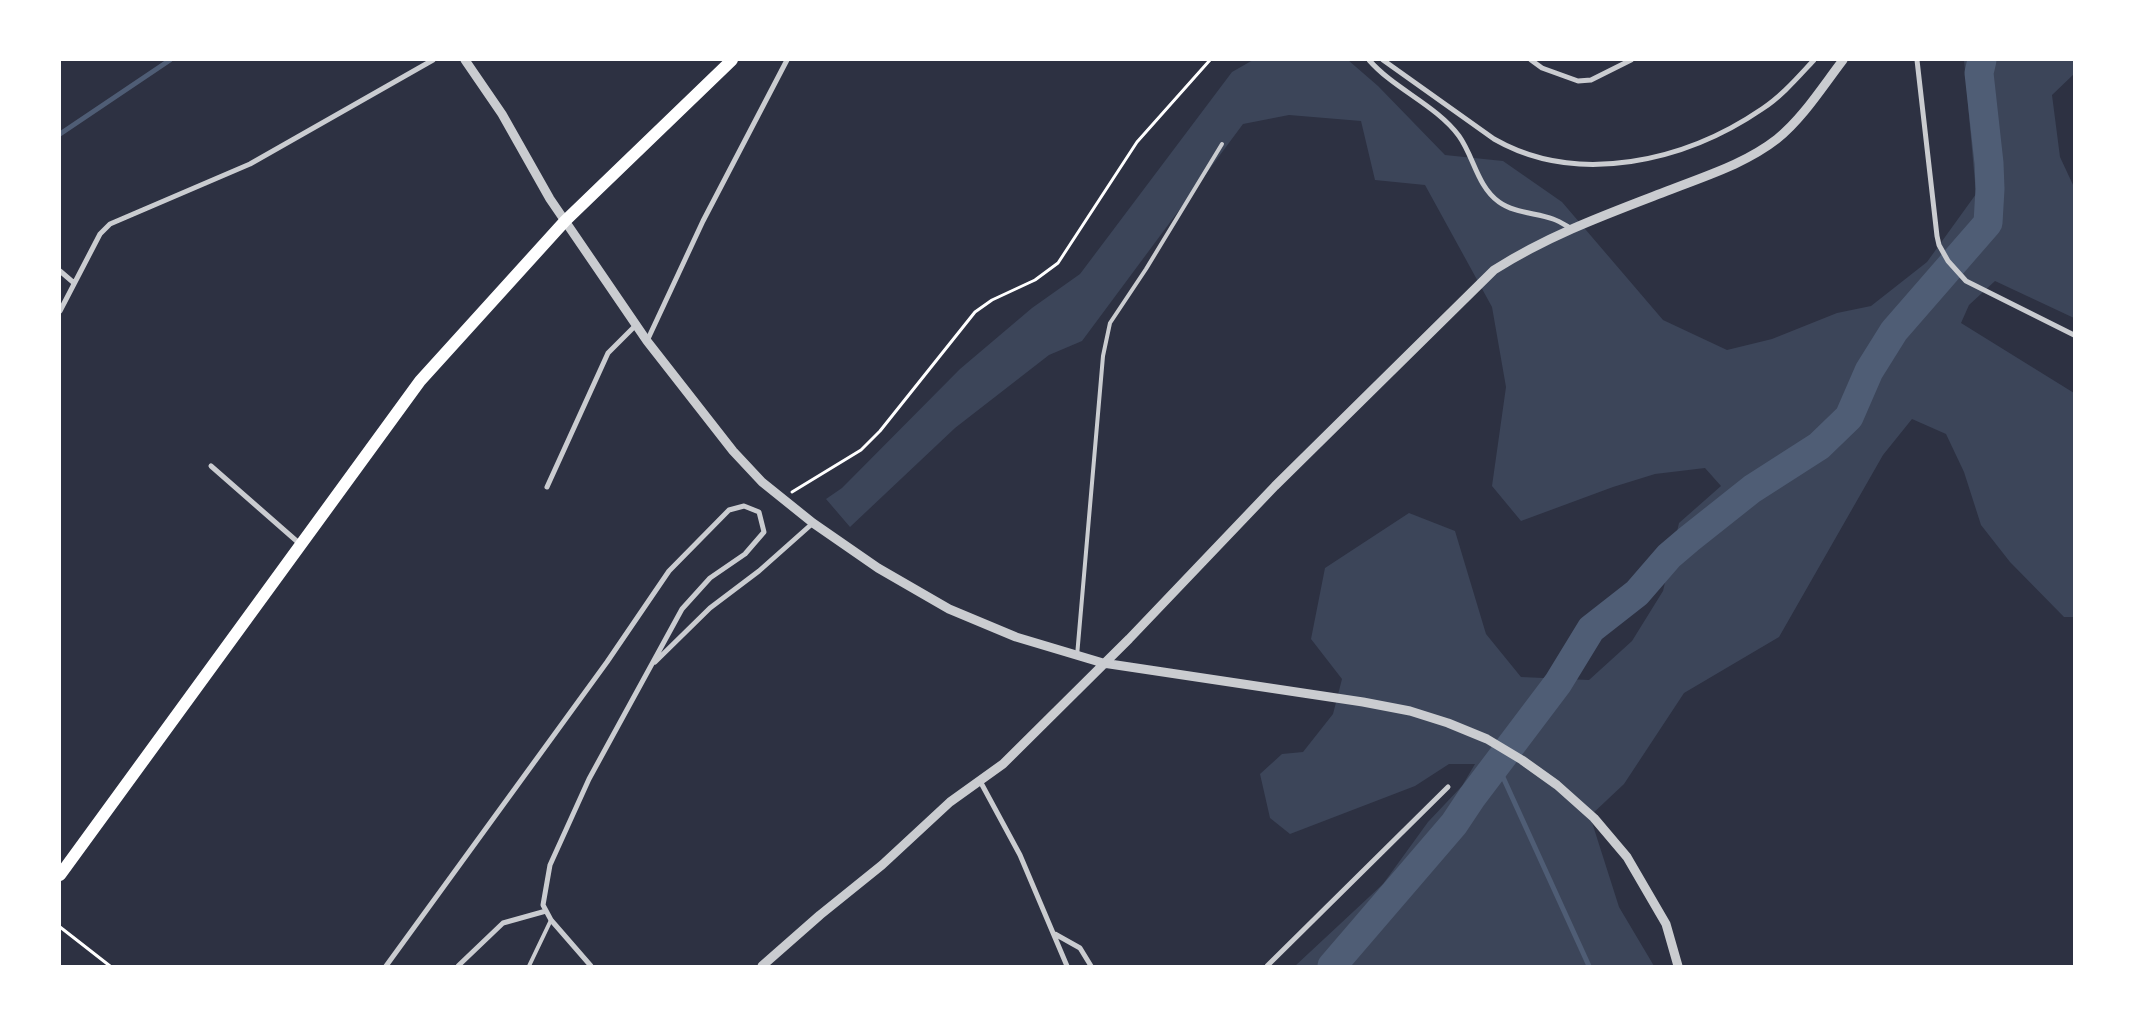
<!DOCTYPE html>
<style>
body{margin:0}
#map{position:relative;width:2134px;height:1026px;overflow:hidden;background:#2d3142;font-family:Literata,serif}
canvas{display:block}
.frame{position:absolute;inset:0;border:61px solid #fff;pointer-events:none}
</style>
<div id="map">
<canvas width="2134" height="1026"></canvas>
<div class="frame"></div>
</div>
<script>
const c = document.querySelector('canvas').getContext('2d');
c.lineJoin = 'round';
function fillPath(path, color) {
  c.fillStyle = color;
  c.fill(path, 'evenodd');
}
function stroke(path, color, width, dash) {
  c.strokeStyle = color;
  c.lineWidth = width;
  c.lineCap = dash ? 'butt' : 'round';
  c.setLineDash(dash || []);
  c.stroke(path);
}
fillPath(new Path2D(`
 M1253,60H1348L1378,86L1445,155L1503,161L1562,202L1663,320L1727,350L1772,339L1837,313L1871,306L1927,262L1976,194L1964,60H2074V74L2052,95L2060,157L2074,187V318L1995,281L1969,305L1961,323L2074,393V617H2064L2010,562L1981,525L1964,472L1946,434L1912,419L1883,455L1779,637L1684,693L1624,784L1590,816L1619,907L1654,966H1295L1383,884L1428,822L1462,786L1475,764H1449L1415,786L1290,834L1270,818L1260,774L1282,754L1303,752L1333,714L1342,679L1311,639L1325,568L1409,513L1455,531L1486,634L1521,677L1589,680L1632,641L1663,591L1679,523L1721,486L1705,468L1655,474L1613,487L1521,521L1492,486L1506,387L1492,307L1425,185L1375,180L1361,121L1289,115L1243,124L1082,341L1049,355L955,428L850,527L826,499L842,488L960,369L1032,308L1080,274L1232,72Z`), '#3c4559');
stroke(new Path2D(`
 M60,134L170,60
 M1497,764L1589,966`), '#4f5d75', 5);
stroke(new Path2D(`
 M1332,966L1454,824L1472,797L1558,683L1591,629L1637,593L1669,556L1689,539L1752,489L1819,446L1849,417L1869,371L1894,331L1988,223L1990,189L1989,163L1979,73L1982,60`), '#4f5d75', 29);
stroke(new Path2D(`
 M792,492L861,450L880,431L975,312L992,300L1035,280L1058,263L1137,142L1210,60
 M60,927L110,966`), '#fff', 3);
stroke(new Path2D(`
 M1077,656L1103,356L1110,323L1146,269L1222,144
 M529,966L551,920`), '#caccd0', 4);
stroke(new Path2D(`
 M1369,60C1394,89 1436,105 1459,136C1474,157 1477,186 1499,202C1514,213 1536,213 1553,219C1559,221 1565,225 1570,228
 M1383,60L1494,139C1578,187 1686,161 1762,109C1782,96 1798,77 1814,60
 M1531,60L1542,68L1578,81L1591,80L1631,60
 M1917,60L1937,236L1939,245L1948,261L1966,281L2074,335
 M60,271L74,283
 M60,311L100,234L110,224L250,164L433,60
 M647,341L703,221L787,60
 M211,466L300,544
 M547,487L608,353L636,325
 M655,662L710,608L759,571L813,523
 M980,781L1020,855L1067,966
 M1055,934L1080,948L1091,966
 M386,966L607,662L669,571L729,510L744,506L759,512L764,532L745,554L710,578L682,609L589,779L550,865L543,905L551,920L591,966
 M458,966L503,923L546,911
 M1267,966L1448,787`), '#caccd0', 5);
stroke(new Path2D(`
 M465,60L502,114L550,199L647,341L733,451L762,482L813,523L878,568L949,609L1016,637L1103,663L1363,702L1410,711L1448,723L1487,739L1522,760L1557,785L1594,818L1627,857L1666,924L1678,966
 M762,966L820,915L882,865L950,802L1003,764L1129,639L1275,486L1494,270C1549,235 1607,214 1667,191C1705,176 1745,164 1777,139C1803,118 1823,86 1843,60`), '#caccd0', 9);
stroke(new Path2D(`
 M60,875L420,381L565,221L732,60`), '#fff', 12);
</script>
